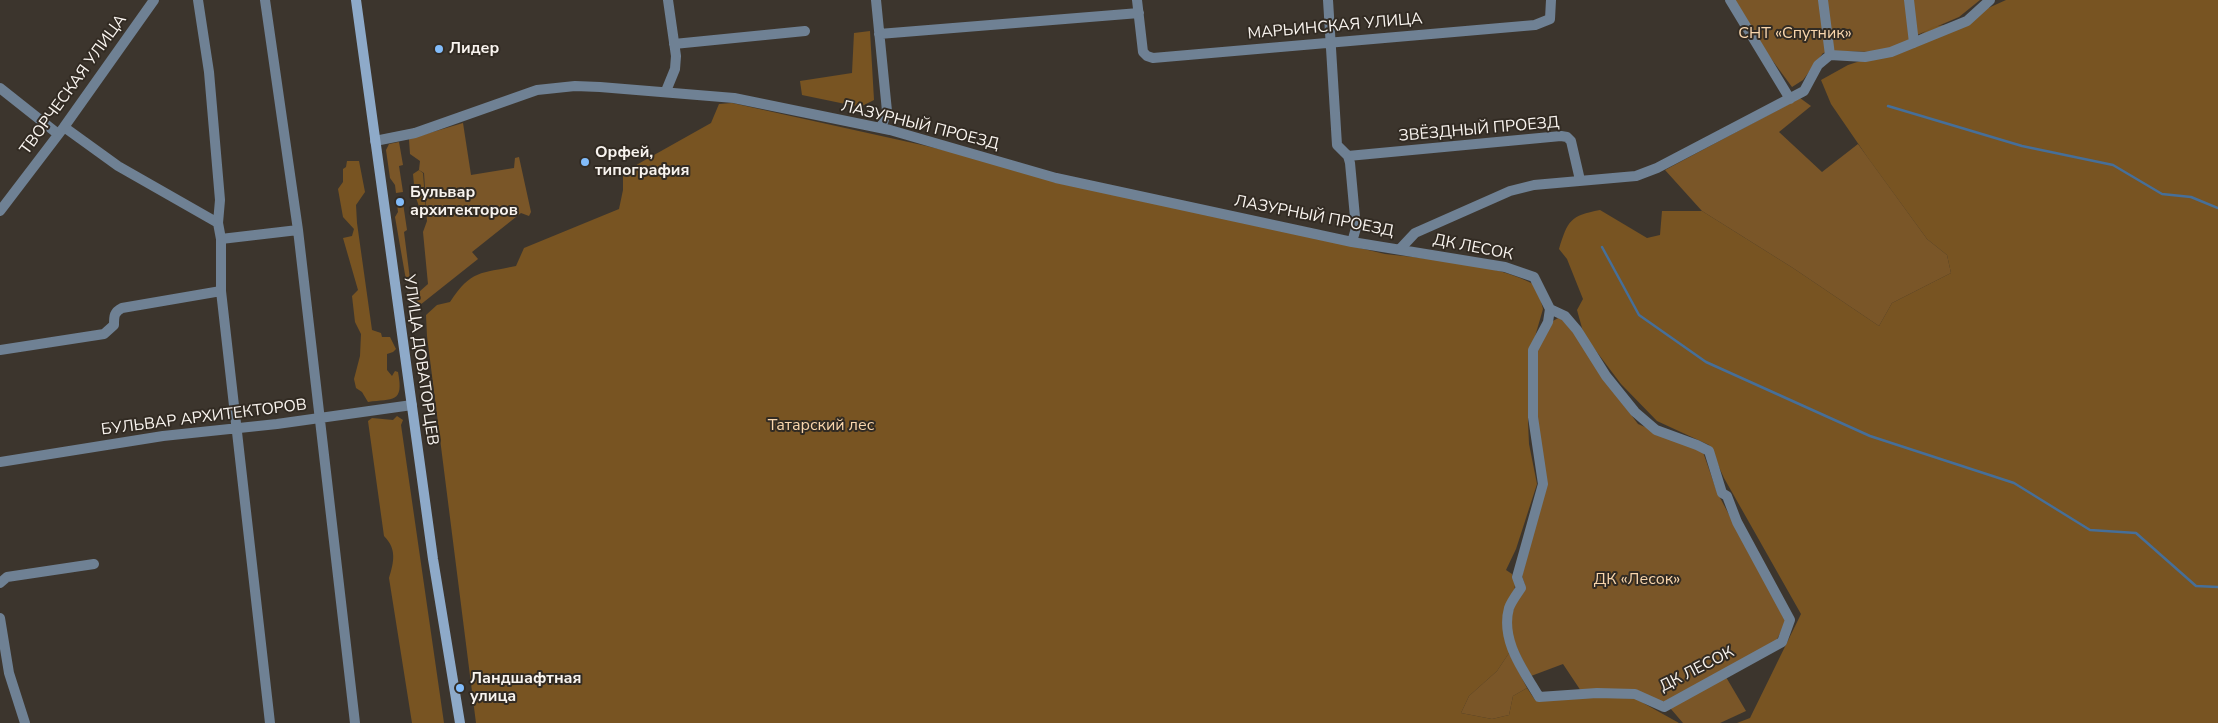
<!DOCTYPE html>
<meta charset="utf-8">
<style>
body{margin:0}
canvas{display:block;background:#3c352d}
</style>
<canvas width="2218" height="723"></canvas>
<script>
const c = document.querySelector('canvas').getContext('2d');
c.lineJoin = 'round';
function fillPath(path, color) {
  c.fillStyle = color;
  c.fill(path, 'evenodd');
}
function stroke(path, color, width, dash) {
  c.strokeStyle = color;
  c.lineWidth = width;
  c.lineCap = dash ? 'butt' : 'round';
  c.setLineDash(dash || []);
  c.stroke(path);
}
function label(font, color, halo, rows, align = 'center') {
  c.font = font + ' "Nunito Sans",sans-serif';
  c.lineWidth = 4;
  c.setLineDash([]);
  c.textBaseline = 'middle';
  c.strokeStyle = halo;
  c.fillStyle = color;
  for (const [text, x, y, turn = 0] of rows) {
    c.save();
    c.translate(x, y);
    c.rotate((+turn || 0) * Math.PI / 180);
    c.textAlign = isNaN(turn) ? turn : align;
    if (halo) c.strokeText(text, 0, 0);
    c.fillText(text, 0, 0);
    c.restore();
  }
}
fillPath(new Path2D(`
 M1728,0H1980L1959,17L1917,35L1898,47L1875,52L1838,51L1823,53L1803,80L1792,87Z
 M1800,98L1811,106L1779,132L1822,172L1858,144L1927,239L1947,255L1951,273L1892,303L1879,326L1793,268L1702,211L1665,170Z
 M463,123L471,175L514,168L515,158L519,157L531,212L529,216L521,213L472,252L478,259L420,305L410,302L408,292H419L428,284L423,232L427,221L424,173L419,170L420,161L410,154L409,139Z
 M399,142L403,165L399,166L403,192L396,193L395,185L390,178L386,150L389,144Z
 M403,203L407,230L404,232L410,279H415L412,283L406,280L395,217L398,212L397,204Z
 M1560,317L1577,337L1607,383L1638,424L1703,452L1717,492L1786,622L1775,643L1723,672L1746,711L1720,723H1683L1665,702L1627,691H1581L1563,664L1531,676L1508,631L1515,603L1525,585L1522,576L1547,480L1535,415L1536,350L1551,322Z
 M1509,653L1527,688L1513,696L1509,715L1492,719L1461,713L1469,696L1497,671Z`), '#7a5628');
fillPath(new Path2D(`
 M2006,0H2218V723H1737L1750,718L1801,614L1724,478L1709,445L1657,421L1621,384L1584,335L1577,310L1583,299L1567,259L1559,249C1568,220 1570,216 1600,210L1647,238L1660,235L1662,211H1702L1793,268L1879,326L1892,303L1951,273L1947,255L1927,239L1868,158L1831,104L1821,80L1848,65L1900,48L1932,27L1955,23Z
 M870,31L874,100L860,107L802,95L800,81L852,73L854,33Z
 M732,103L922,145L1385,254C1433,260 1494,262 1537,286L1543,309L1532,347L1528,422L1529,444L1537,484L1516,549L1506,570L1512,574L1515,584L1509,653L1497,671L1469,696L1461,713L1492,719L1509,715L1513,696L1527,688L1535,700L1589,695L1636,699L1679,723H476L427,336L426,315L437,305L450,302C472,269 480,274 516,266L524,248L619,209L623,190V174L638,164L711,123L719,104Z
 M347,161H359L365,192L356,205L357,223L372,330L381,333L382,337H390L396,349L393,352L387,354V370L392,376L395,371L398,372C404,404 393,398 368,402L362,392L356,388L354,379L360,356L361,334L355,322L352,296L358,290L343,238L352,236L354,229L343,217L338,189L343,182V169L346,167Z
 M419,170L423,173L426,211L421,212L415,195L413,174Z
 M397,416L403,420L401,425L444,723H412L389,578C394,562 397,549 384,536L368,421L372,418L393,420Z`), '#785422');
stroke(new Path2D(`
 M1888,106L2022,146L2113,165L2162,194L2191,197L2218,208
 M1602,247L1639,315L1706,362L1870,436L2014,483L2090,530L2136,533L2196,586L2218,587`), '#466f99', 2.5);
stroke(new Path2D(`
 M198,0L209,72L220,200L218,223L221,239L298,230
 M265,0L298,230L355,723
 M876,0L887,111L881,128
 M1137,0L1143,52L1147,56L1153,58L1535,25L1550,19L1551,0
 M1328,0L1337,145L1348,156L1350,163L1356,228L1352,242
 M1730,0L1790,99
 M1823,0L1830,55
 M1909,0L1914,43
 M879,34L1139,13
 M674,44L805,31
 M0,88L58,134
 M666,91L675,69L676,56L668,0
 M64,127L118,166L218,223
 M375,141L415,133L537,90L575,86L600,87L734,98L890,130L1056,178L1352,242L1505,267L1534,277L1550,309L1565,316L1577,330L1606,376L1635,412L1656,430L1697,445L1709,451L1722,493L1727,496L1737,522L1790,620L1782,642L1664,707L1635,694L1597,693L1539,697C1524,671 1500,641 1509,608C1511,602 1517,594 1521,588L1517,577L1543,484L1533,417V350L1548,322L1550,309
 M1348,156L1561,136L1567,137L1571,141L1580,180
 M0,211L64,127L154,0
 M1400,249L1415,233L1510,191L1534,185L1636,176L1657,168L1804,91L1818,65L1830,55L1865,57L1891,52L1967,21L1990,0
 M221,291L270,723
 M0,350L104,334L114,325C114,316 114,312 122,308L221,291V239
 M0,462L163,436L277,424L412,405
 M0,583L7,577L94,564
 M0,618L9,673L25,723`), '#6f8194', 10);
stroke(new Path2D(`
 M356,0L433,559L460,723`), '#8eaac9', 10);
for (const [x, y, r, color] of [
 [439,49,5,"#82bcfa"],
 [585,162,5,"#82bcfa"],
 [400,202,5,"#82bcfa"],
 [460,688,5,"#82bcfa"]
]) {
  const dot = new Path2D();
  dot.arc(x, y, r, 0, 2 * Math.PI);
  c.fillStyle = color;
  c.fill(dot);
  stroke(dot, '#322b23', 2);
}
label('16px', '#f9f4ef', '#322b23', [
 ["МАРЬИНСКАЯ УЛИЦА",1335,27,-5],
 ["ТВОРЧЕСКАЯ УЛИЦА",74,85,-54],
 ["ЛАЗУРНЫЙ ПРОЕЗД",920,126,14],
 ["ЗВЁЗДНЫЙ ПРОЕЗД",1479,130,-5],
 ["ЛАЗУРНЫЙ ПРОЕЗД",1314,217,11],
 ["ДК ЛЕСОК",1473,248,11],
 ["УЛИЦА ДОВАТОРЦЕВ",420,360,82],
 ["БУЛЬВАР АРХИТЕКТОРОВ",204,418,-7],
 ["ДК ЛЕСОК",1697,670,-27]
]);
label('16px', '#f9d6ad', '#322b23', [
 ["СНТ «Спутник»",1795,34],
 ["Татарский лес",821,426],
 ["ДК «Лесок»",1637,580]
]);
label('bold 16px', '#f9f4ef', '#322b23', [
 ["Лидер",449,49],
 ["Орфей,",595,153],
 ["типография",595,171],
 ["Бульвар",410,193],
 ["архитекторов",410,211],
 ["Ландшафтная",470,679],
 ["улица",470,697]
], 'left');
</script>
